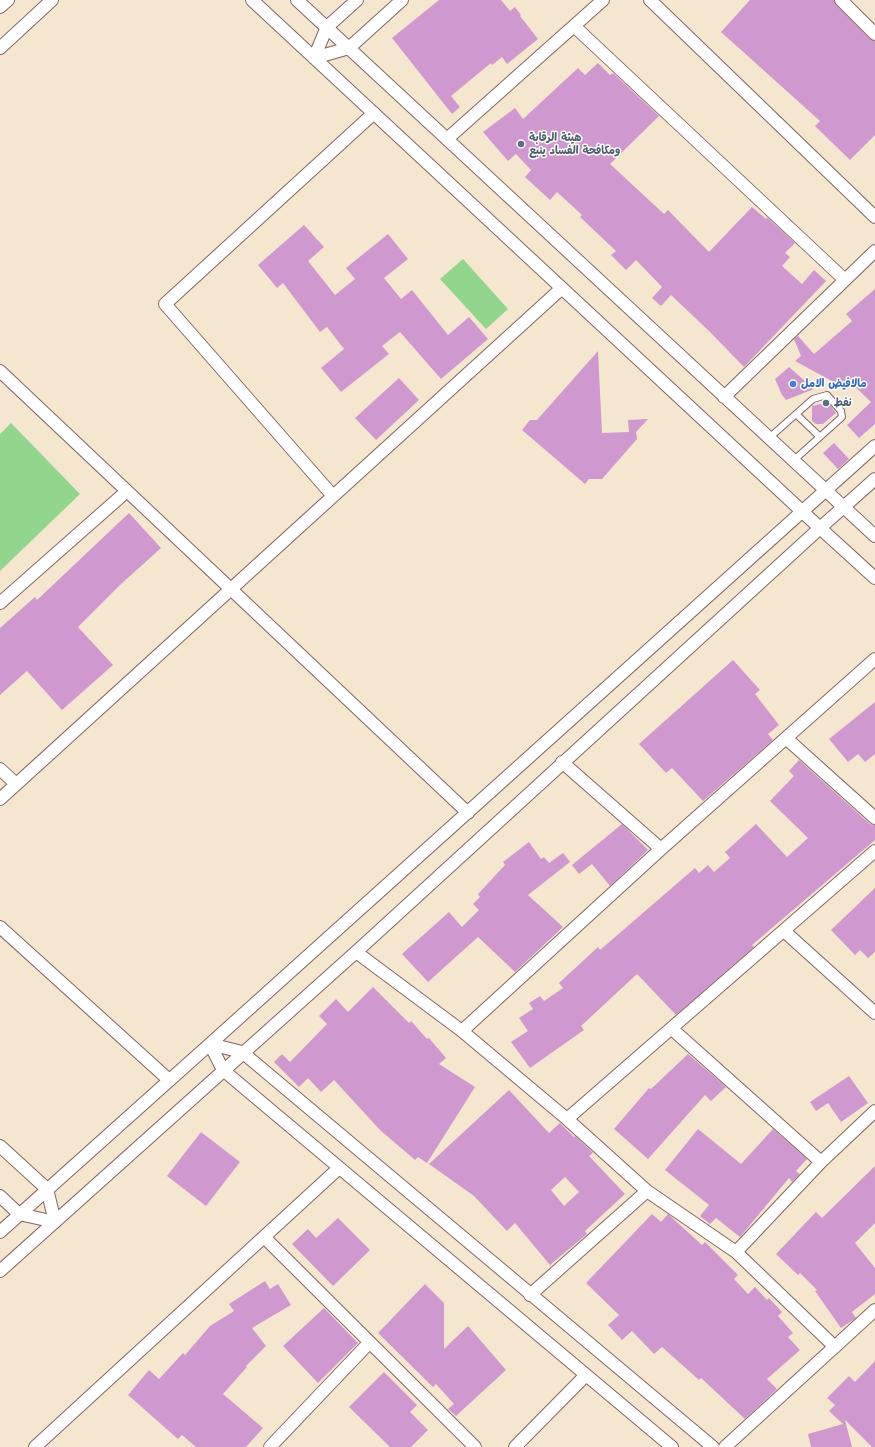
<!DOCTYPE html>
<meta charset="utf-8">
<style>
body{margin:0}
canvas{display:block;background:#f5e6cf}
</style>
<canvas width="875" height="1447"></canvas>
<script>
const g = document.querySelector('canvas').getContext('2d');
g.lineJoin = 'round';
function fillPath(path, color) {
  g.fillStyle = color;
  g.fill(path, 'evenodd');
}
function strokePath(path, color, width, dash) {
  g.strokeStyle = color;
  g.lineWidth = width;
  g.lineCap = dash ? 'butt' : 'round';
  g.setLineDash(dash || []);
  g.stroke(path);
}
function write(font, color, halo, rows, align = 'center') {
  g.font = font + ' "Comic Neue","Playpen Sans Arabic",sans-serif';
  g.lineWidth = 3;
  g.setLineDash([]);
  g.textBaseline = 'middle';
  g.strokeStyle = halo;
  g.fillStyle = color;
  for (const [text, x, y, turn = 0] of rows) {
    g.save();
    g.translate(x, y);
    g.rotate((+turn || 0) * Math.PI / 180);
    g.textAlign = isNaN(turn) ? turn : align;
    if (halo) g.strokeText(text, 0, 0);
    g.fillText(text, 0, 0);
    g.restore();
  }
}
fillPath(new Path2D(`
 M463,259l45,50 -22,20 -46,-50z
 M11,423l69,71 -80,77v-137z`), '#92d58d');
fillPath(new Path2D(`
 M439,0h62l9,11 5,-4 6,8 -1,1 18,23 -31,25 -5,-7 -10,8 -1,-2 -40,33 9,11 -8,7 -60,-76z
 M750,0h84l2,5 34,34 5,2v94l-25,25 -35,-34 5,-5 -99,-89z
 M598,63l12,12 3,-2 46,43 -49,48 54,50 4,-4 41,42 43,-45 14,12 1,-2 28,26 -10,10 5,4 -8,9 20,18 12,-14 12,11 -82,86 -34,-35 -39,-37 -10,11 -9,-8 10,-11 -26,-27 -10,10 -15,-15 5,-4 -36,-34 2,-2 -25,-23 -7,8 -25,-23 6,-7 -15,-16 -8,7 -25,-29 32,-24 8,11 55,-51 7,7z
 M304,225l20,22 -16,14 27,34 20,-16 -9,-11 42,-34 20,25 -24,19 17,21 11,-9 36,45 21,-18 19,22 -47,40 -41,-47 -18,14 7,8 -48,38 -20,-24 23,-19 -17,-22 -7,5 -37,-49 -6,5 -19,-23z
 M875,289v135l-16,14 -12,-13 24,-23 -23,-22 -7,6 -46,-25 6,-5 -7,-17 4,-3 16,18 38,-33 -6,-7z
 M598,351l4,82 27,-1 -1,-12 20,-1 -12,13 1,7 -35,40h-13l-4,5 -63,-54 8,-10h7z
 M789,367l25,22 -28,11 -4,-5 -7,-16z
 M399,378l20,22 -43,40 -21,-22z
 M828,402l8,11 -13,11h-7l-4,-3v-15z
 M834,443l15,16 -11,10 -15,-16z
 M129,513l32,35 -41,37 -42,42 35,38 -51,45 -35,-39 -27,24v-67l35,-31 2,3z
 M733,660l27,30 -5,4 24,31 -11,9 5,6 -70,61 -31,-33 -6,5 -27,-29z
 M875,702v52l-10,8 -7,-8 -10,8 -19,-23z
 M799,760l71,64 5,1v15l-123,105 2,2 -78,68 -39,-41 -56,52 3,4 -54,38 -19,-26 17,-11 -9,-13 14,-9 -4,-6 11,-7 4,5 19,-13 -4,-5 39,-36 2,3 95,-82 4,5 9,-8 6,7 16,-14 -5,-6 31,-28 31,33 21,-19 -38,-37 24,-25 -5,-5z
 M622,824l26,26 -38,36 -18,-22 -13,10 -7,-9z
 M529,842l12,17 3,-2 5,6 14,-10 7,9 -42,33 35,32 -48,45 -37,-35 -50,45 -26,-28 47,-42 13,15 17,-17 -6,-6 7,-7 -2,-3 27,-29 -2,-3z
 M875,888v64l-7,6 -8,-8 -5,5 -24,-25z
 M373,987l36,36 2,-2 16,18 2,-1 17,20 -7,6 36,23 -48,76 -9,-6 -3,3 -35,-30 -46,-50 -13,12 -13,-14 -9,9 -25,-25 8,-8 8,8 37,-38 -8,-8 17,-17 12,13z
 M688,1054l38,33 -15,14 -6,-6 -57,64 -34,-30 35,-41 2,1z
 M849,1076l19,27 -27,19 -13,-19 -12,8 -6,-9z
 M509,1090l40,43 11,-10 14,14 1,-1 13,12 5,5 -4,3 36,38 -40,37 2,3 -37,31 -35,-42 -8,8 -33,-35 -45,-32zM565,1177l14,15 -15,14 -13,-16z
 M698,1129l43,35 32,-35 34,30 -11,12 4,3 -8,8 -3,-4 -49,59 -24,-19 -6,6 -10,-8 9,-11 -44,-35z
 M201,1132l39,30 -34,44 -39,-30z
 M875,1166v57l-20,20 20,25v26l-23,18 4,6 -15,10 -26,-37 2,-1 -17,-17 -2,2 -22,-21 40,-42 6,6z
 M652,1214l9,8 7,-8 34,31 3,-3 33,33 -4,4 14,15 7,-7 12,13 2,-2 13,14 -4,4 15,17 -5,4 12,13 -33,29 10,10 -32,30 -44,-41 -2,2 -37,-33 -8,7 -22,-23 -10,9 -14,-15 11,-10 -33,-32z
 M338,1218l32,32 -37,36 -41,-42 16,-15 8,9z
 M265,1281l5,8 8,-5 13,21 -39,23 14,18 -20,20 1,1 -24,27 40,34 -17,19h-50l-14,-12 -4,4 -50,-44 21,-25 10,9 24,-26 2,2 25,-29 24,-15 -5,-7z
 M425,1284l19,19v46l24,-23 38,44 -50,46 -8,-7 6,-5 -18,-20 -3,3 -55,-54z
 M324,1308l34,35 -40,40 -35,-37z
 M875,1361v86h-3l-27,-27 7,27h-41l-3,-13 35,-10 -14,-13 6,-6 -8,-7 22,-22 6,6z
 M384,1372l33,33 -7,7 18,18 -17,17h-21l-41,-40z`), '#cf99d0');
const service = new Path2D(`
 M796,414l24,23
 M769,438l44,-39 14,-4 14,16 1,6 -49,44`);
const minor = new Path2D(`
 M252,0l568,528 55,-49
 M297,0l578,536
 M650,0l225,217
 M841,0l34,34
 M0,7l8,-7
 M574,26l271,254
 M0,48l52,-48
 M314,58l35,-10 53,-48
 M314,58l13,-31 30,-27
 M447,139l156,-139
 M0,371l468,442
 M724,397l151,-146
 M333,496l-168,-192 209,-191
 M0,603l127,-112
 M787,739l88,79
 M562,762l99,87
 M0,769l16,15
 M0,799l562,-511
 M0,927l169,153
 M784,931l91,82
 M356,952l106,79 105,88 80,72 89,61 99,95
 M672,1029l149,133
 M462,1031l199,-182 214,-190
 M567,1119l308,-268
 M0,1146l47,43 8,33 -36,-8 -19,-18
 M0,1232l210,-188 32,8 471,395
 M265,1238l210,209
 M736,1252l85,-90 54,-51
 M0,1271l356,-319 464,-424 55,50
 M530,1295l117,-104
 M35,1447l304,-279
 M270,1447l99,-104
 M515,1447l71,-72
 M672,1447l-449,-377 -13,-26 665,-598
 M725,1447l150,-137`);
strokePath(service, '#866564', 8);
strokePath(minor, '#866564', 14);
strokePath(service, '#fff', 6);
strokePath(minor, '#fff', 12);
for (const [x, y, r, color] of [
 [521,144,4,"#5c6f8a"],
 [793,384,4,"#3f7fe0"],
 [826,403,4,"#5c6f8a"]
]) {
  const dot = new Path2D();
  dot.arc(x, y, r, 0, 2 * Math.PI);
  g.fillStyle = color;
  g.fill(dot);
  strokePath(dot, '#fdfcf7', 1.5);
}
write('bold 11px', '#4e5e75', '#fdfcf7', [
 ["هيئة الرقابة",529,138],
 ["ومكافحة الفساد ينبع",529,151],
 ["نفط",834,403]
], 'left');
write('bold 11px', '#366cbe', '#fdfcf7', [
 ["مالافيض الامل",801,384]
], 'left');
</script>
